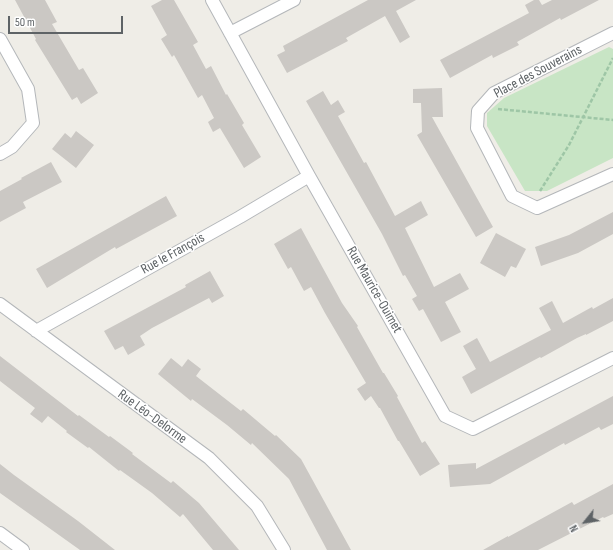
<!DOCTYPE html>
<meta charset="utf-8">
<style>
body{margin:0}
#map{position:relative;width:613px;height:550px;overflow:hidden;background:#efede7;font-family:"Sofia Sans Condensed",sans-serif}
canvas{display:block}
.north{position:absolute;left:565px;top:502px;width:40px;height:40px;-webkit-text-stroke:3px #fff;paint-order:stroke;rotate:240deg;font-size:11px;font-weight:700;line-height:16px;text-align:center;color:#5e6366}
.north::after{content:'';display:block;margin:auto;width:14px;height:18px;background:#5e6366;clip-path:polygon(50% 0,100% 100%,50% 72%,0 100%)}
.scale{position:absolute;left:8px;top:16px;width:115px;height:18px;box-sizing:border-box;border:2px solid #5e6366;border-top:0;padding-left:5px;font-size:12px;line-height:14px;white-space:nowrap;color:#5e6366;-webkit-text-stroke:3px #fff;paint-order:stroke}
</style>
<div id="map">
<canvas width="613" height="550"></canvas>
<div class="north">N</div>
<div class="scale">50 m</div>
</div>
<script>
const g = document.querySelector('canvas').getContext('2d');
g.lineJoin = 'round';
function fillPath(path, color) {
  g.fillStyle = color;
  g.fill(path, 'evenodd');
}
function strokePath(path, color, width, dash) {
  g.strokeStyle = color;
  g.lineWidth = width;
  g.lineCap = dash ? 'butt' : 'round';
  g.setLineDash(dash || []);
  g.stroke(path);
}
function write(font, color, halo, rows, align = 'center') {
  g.font = font + ' "Sofia Sans Condensed",sans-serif';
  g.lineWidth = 3;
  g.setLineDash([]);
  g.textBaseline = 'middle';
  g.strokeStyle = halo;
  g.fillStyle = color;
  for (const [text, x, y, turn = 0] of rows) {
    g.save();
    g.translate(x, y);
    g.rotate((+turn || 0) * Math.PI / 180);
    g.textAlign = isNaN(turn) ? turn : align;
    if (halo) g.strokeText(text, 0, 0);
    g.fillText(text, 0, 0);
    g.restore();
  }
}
fillPath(new Path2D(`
 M609,47l4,2v109l-66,33h-22l-38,-65v-13l17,-15z`), '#c8e5c5');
fillPath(new Path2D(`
 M15,0h30l12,22 -5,2 27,46 4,-2 15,25 -17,11 -4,-7 -5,3 -37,-60 1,-1z
 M162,0h12l24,42 -5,3 13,24 5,-3 15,29 1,-1 17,29 -2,2 19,32 -17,11 -24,-40 -7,4 -5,-10 6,-4 -12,-23 -4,3 -24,-43 -2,2 -11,-18 6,-4 -16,-29z
 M368,0h48l-20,11 14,26 -10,6 -15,-27 -39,22 2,3 -61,32 -10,-18 8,-4 -2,-5z
 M534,0h5l3,5 10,-5h47l-38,20 -1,-2 -43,24 2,3 -26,13 -1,-3 -42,23 -10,-18 89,-47 -4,-8z
 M442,88l1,29h-11l61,110 -17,10 -59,-102 5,-3 -1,-29h-8v-14z
 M323,91l8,14 7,-5 7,12 -7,4 26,47 2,-1 29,54 26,-15 7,14 -23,13 29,59 26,-14 9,16 -24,13 16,30 -20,10 -18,-33 -4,2 -7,-12 5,-3 -12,-21 -2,1 -21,-42 -76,-133z
 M76,131l18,14 -18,23 -24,-19 13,-16 6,5z
 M51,162l11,20 -39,20 3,6 -26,14v-31l22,-12 -1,-1z
 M166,196l11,20 -61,33 -1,-2 -68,41 -11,-19z
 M613,212v22l-35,19 -37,13 -6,-19 34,-12z
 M301,228l41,75 16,23 -1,1 26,46h1l14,23 -1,1 25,46 3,-2 15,23 -20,12 -21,-35h-1l-18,-33h-1l-8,-12 -6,5 -8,-12 9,-6 -41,-70 -14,-26 -7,4 -13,-24 -3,2 -14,-25z
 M496,233l30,16 -10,19 -5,-2 -6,11 -25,-14z
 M210,271l14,25 -12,7 -3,-5 -57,30 -12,8 5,9 -17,10 -5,-9 -8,4 -11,-19 82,-44 -1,-2z
 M613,298v23l-27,14v-1l-9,4 -36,20 -1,-1 -69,37 -9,-17 14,-8 -13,-23 14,-8 13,24 61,-32 -12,-22 13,-7 11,22 29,-16 1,2z
 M0,356l78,60 1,-1 30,22 1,-1 23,17 -1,1 39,29 2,-2 26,22 40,47h-26l-30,-36 -3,3 -28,-24 -32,-23 -1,1 -30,-24 -1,1 -22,-16 1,-1 -19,-15 -6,7 -12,-9 5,-6 -35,-27z
 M171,358l11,9 6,-8 13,10 -5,7 45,35 2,-2 32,27 1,-1 25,24 50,91h-24l-38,-71 -37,-36 -1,2 -24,-20 -35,-26 -1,2 -33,-27z
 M613,396v28l-12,6 -2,-3 -34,18 -1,-2 -74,41 -40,3 -2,-22 28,-2v6z
 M0,464l14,11 64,46 37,29h-35l-80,-57z
 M613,484v30l-9,4 -1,-1 -65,33h-55l25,-14v1l64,-35 2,3z`), '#cbc8c4');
const street = new Path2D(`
 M212,0l97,176 136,240 28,13 140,-71
 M230,33l64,-33
 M613,33l-119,60 -16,18 -1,17 35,68 25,12 76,-34
 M0,39l28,50 5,34 -21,24 -12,7
 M0,304l209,154 48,48 27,44
 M36,331l204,-114 69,-41
 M0,533l23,17`);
strokePath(street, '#b4b7ba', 14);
strokePath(new Path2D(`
 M498,109l115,11
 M540,191l29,-46 44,-87`), '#9ec6a6', 2.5, [4, 2]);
strokePath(street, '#fff', 12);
write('14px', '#5e6366', '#fff', [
 ["Place des Souverains",538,72,-28],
 ["Rue le François",173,254,-29],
 ["Rue Maurice-Ouimet",374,290,60],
 ["Rue Léo-Delorme",152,417,36]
]);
</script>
